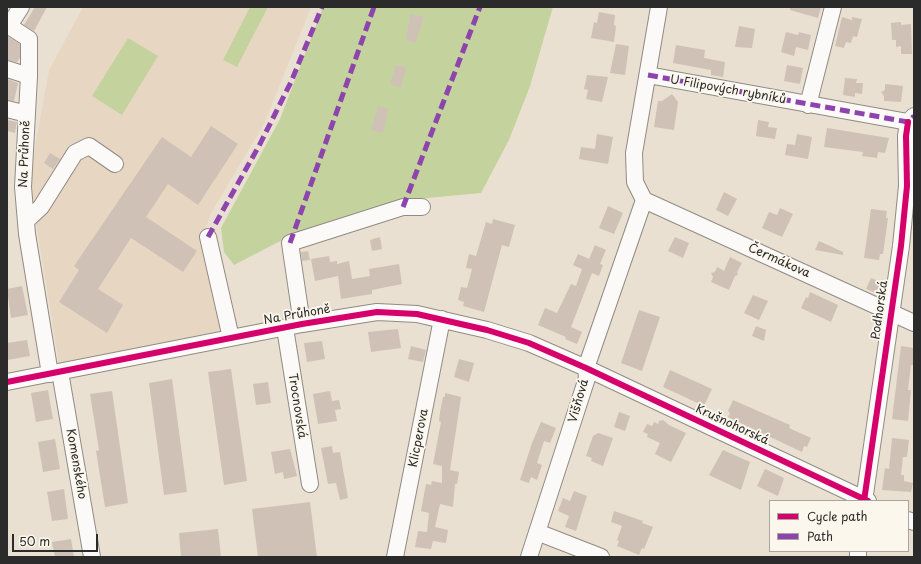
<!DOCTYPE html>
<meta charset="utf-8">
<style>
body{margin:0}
#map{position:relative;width:921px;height:564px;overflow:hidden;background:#e9e0d1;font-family:"Playpen Sans",sans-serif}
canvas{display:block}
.frame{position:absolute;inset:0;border:8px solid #2b2b2b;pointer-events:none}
.legend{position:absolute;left:769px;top:500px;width:140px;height:52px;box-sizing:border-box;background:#fbf7ec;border:1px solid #a8a59f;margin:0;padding:5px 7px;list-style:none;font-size:12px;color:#2b2b2b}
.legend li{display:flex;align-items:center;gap:8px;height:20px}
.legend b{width:20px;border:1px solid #a8a59f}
.scale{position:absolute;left:12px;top:534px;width:86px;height:18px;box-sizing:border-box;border:2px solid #2b2b2b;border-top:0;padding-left:5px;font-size:12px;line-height:14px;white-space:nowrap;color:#2b2b2b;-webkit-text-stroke:3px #fbf7ec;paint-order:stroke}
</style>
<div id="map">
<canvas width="921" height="564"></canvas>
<div class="frame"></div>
<ul class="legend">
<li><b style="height:5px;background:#d6006c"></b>Cycle path</li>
<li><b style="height:5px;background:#8e44ad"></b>Path</li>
</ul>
<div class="scale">50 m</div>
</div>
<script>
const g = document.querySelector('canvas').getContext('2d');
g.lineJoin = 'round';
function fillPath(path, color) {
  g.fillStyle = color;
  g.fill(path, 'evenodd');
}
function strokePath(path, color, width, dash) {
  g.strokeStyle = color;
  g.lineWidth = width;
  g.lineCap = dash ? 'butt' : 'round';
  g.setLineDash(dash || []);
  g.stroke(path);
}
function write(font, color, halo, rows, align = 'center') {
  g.font = font + ' "Playpen Sans",sans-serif';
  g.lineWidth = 3.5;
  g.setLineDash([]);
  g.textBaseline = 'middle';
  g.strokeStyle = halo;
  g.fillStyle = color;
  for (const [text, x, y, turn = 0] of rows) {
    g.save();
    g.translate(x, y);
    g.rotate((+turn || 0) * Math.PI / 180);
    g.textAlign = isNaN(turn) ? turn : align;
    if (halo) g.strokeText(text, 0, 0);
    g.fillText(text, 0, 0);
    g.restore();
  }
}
fillPath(new Path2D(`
 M83,7h228l-47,117 -53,89 -9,27 20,91 -163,32 -30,-183 20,-110z`), '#e7d7c2');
fillPath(new Path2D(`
 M250,7h18l-31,60 -14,-7z
 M323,7h230l-23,79 -21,54 -28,53 -75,7 -114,35 -58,30 -10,-13 -3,-24 59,-109z
 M128,38l30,18 -36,59 -30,-19z`), '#c4d39d');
fillPath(new Path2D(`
 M35,7h12l-13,24 -10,-6z
 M790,7h31l-3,11 -28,-8z
 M599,12l16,3 -1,10 2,1 -2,16 -23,-4 3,-16 3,1z
 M410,14l14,3 -9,26 -9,-3z
 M842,17l10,3v-3l10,2 -5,18 -4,-1 -2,7 -5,-1 -2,6 -9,-2z
 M901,22v3l10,-1 1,30h-11v-8l-5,1v-7h-4l-1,-17z
 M739,26l16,3 -3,19 -17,-1z
 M786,32l12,3 1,-3 12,3 -3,15 -12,-3 -2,9 -13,-4z
 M7,36l13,8v14l-3,4 -10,-2z
 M616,44l13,2 -4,29 -15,-2z
 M676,45l29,5 -1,8 21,4 -2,15 -12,-2v-5l-38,-7z
 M396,65l10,2 -5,21 -11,-4z
 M787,65l16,3 -3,16 -16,-3z
 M587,75l21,2 -6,25 -16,-3 2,-9 -4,-1z
 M845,78l12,1 -1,4h7l-1,11 -7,-1v4l-12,-2z
 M7,79l11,4 -4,18 -7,-1z
 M885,84l18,2 -2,16 -17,-1v-5l-3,-4 4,-2z
 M672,94l6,8 -4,28 -20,-3 4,-26h4z
 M378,106l10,3 -5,24 -12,-3z
 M7,120l10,2 -2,11 -8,-2z
 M758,120l11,2 -1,5 9,1 -2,11 -19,-3z
 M211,126l27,18 -40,61 -30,-21 -22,33 51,34 -14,21 -52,-34 -33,51 25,16 -16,28 -48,-31 20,-32 -5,-4 88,-129 29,20z
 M827,128l62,10 -4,15 -7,-1 -1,6 -15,-2 1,-4 -39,-5z
 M597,134l16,3 -5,27 -29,-5 2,-12 14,2z
 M797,134l15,3 -4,22 -23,-4 2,-11 8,1z
 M50,153l10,6 -7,10 -9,-6z
 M724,192l13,7 -9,17 -12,-6z
 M608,206l15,7 -9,21 -15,-6z
 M780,208l13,6 -11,23 -20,-9 7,-16 8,3z
 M871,209l16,2 -1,7h2l-5,36h-3l-1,6 -15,-2z
 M493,219l22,6 -6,22 -7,-2 -18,67 -21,-6 1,-4 -6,-2 3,-13 6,1 5,-19 -6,-1 3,-14 7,2 10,-34 6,2z
 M380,237l2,12 -10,2 -2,-11z
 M675,237l14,6 -6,15 -15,-7z
 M819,241l24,11v3l-28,-5z
 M595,245l11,5 -6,14 3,1 -4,11 -7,-3 -21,54 11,5 -5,12 -12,-5 1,-2 -28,-12 7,-17 12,5 14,-29 5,2 6,-17 -9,-4 5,-11 11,5z
 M308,251l2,9 -8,1 -1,-9z
 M329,256l1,6 7,-1v3l12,-3 3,18 18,-3 -1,-7 30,-5 3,20 -30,6v4l-31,5 -3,-23 -23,5 -4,-22z
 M730,257l12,6 -5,9 1,3 -3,1 -6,14 -18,-8 2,-5 -2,-4 4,-1 2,-5 7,4z
 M871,278l10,4 -5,11 -10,-4z
 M22,286l6,29 -17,3 -4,-29z
 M810,292l28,13 -7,17 -30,-14 5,-11 2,1z
 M753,295l15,6 -9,19 -15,-7z
 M639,310l21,7 -18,54 -21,-8z
 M756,326l10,4 -2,11 -12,-5z
 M398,329l3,19 -30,4 -3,-20z
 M27,340l3,16 -23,4v-17z
 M322,341l3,18 -18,3 -3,-19z
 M411,346l15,4 -3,12 -15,-3z
 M901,346l13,2v17h-3l-3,25h3l-3,31 -16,-2z
 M459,359l15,4 -5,19 -15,-5z
 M231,369l16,112 -23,4 -16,-113z
 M670,370l42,19 -8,17 -41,-19z
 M172,379l15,113 -23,3 -15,-112z
 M268,382l3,21 -15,2 -3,-21z
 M48,390l5,29 -17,3 -5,-29z
 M112,391l16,112 -23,4 -9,-56 3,-1 -9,-56z
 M330,391l2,10 7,-1 2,9 -6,1 2,11 -19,3 -5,-30z
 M445,393l16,4 -11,73 9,2 -2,12h-2l-2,23 -13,-3 -5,23 13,3 -2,13 -13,-2 -2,8 -16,-2 3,-16 9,1 2,-19 -8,-2 5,-27 5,1 1,-4 10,2v-17l-9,-2 8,-42 -2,-1 1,-9 3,-15h2z
 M733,400l57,25 -1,3 22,10 -4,9 -3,-1 -2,6 -74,-35 2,-4 -2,-2z
 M619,412l11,4 -5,15 -11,-4z
 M663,420l6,5 17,8 -15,29 -16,-8 5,-11 -13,-6 1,-3 -5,-2 4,-8 5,2 2,-4 4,2 1,-3z
 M541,422l15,6 -6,15 -6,-2 -7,22 5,2 -5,15 -6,-3 -2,6 -9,-3 12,-37z
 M598,433l15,5 -10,28 -12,-5 1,-3 -6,-2 7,-20z
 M892,438l17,2 -2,17h-4l-2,18h3v6l9,2 -2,9 -29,-2 3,-22 4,1z
 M55,439l5,30 -17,3 -5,-30z
 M332,446l1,7 7,-1 8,46 -8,2 -4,-17 -8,1 -7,-36z
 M290,449l7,27 -13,3 -1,-7 -8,2 -4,-22z
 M723,450l27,12 -9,28 -32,-15z
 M765,469l19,9 -6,18 -21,-10z
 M64,489l4,30 -16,2 -5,-29z
 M574,491l13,5 -11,35 -11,-4 4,-11 -11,-5 5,-13 7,3z
 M310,502l7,55h-59l-6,-48z
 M614,511l29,10 -1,2 11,4 -9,22 -2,-1 -3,7 -22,-9 2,-5 -2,-1 5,-14 -11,-4z
 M218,529l3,28h-40l-2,-24z
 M71,539l3,18h-19l-3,-15z`), '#cfc1b5');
const minor = new Path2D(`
 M7,69l22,7v-37l-20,-13 12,-19
 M648,75l260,47 6,-6
 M29,76l-6,111 4,47 23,140
 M808,105l25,-98
 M7,109l20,5
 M644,200l270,123
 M644,200l-9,-18 -1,-29 25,-146
 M26,221l15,-14 34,-54 14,-7 26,18
 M208,237l23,101
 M302,324l-12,-81 113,-36h19
 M285,328l25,156
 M60,372l32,185
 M7,382l295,-58 75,-12 40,2 70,16 42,13 57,25 282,133
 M864,501l37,-255 6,-60 -1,-50 2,-14
 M908,520l6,2
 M537,532l64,25
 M395,557l47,-238
 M529,557l58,-179 -1,-10 58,-168
 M858,557v-6`);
strokePath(minor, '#908b83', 18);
strokePath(minor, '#fcfaf8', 16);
strokePath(new Path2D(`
 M648,75l260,47 6,-6
 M403,207l77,-200
 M208,237l52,-93 31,-62 31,-75
 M290,243l84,-236`), '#8e44ad', 5, [10, 5]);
strokePath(new Path2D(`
 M7,382l295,-58 75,-12 40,2 70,16 42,13 57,25 282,133
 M864,501l37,-255 6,-60 -1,-50 2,-14`), '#d6006c', 6);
write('12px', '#2b2b2b', '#fbf7ec', [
 ["U Filipových rybníků",728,90,10],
 ["Na Průhoně",25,154,-88],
 ["Čermákova",779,261,24],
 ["Podhorská",880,310,-82],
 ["Na Průhoně",297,315,-10],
 ["Višňová",579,401,-74],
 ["Trocnovská",297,406,81],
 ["Krušnohorská",732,425,25],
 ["Klicperova",419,438,-79],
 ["Komenského",76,464,80]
]);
</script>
